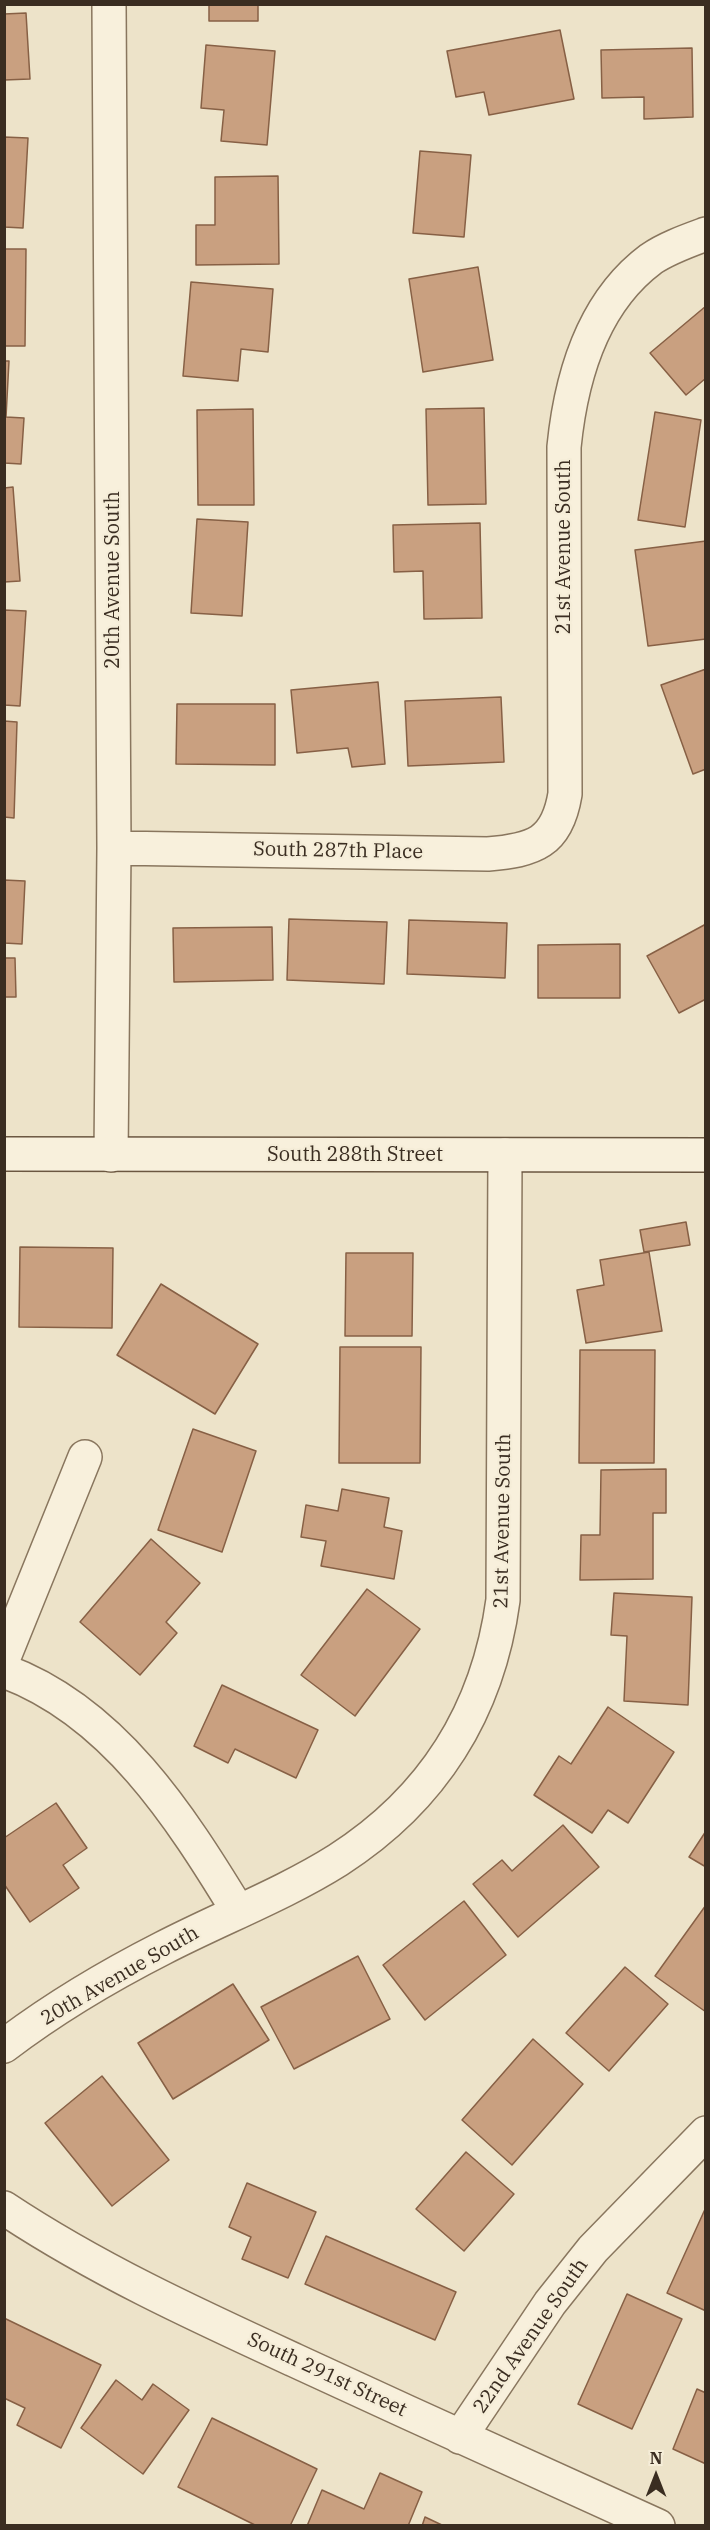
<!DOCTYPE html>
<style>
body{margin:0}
#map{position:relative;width:710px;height:2530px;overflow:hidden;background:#ede3c9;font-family:"IBM Plex Serif",serif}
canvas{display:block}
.frame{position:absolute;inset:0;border:6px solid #3a2d21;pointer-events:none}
.north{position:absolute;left:626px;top:2446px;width:60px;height:60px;-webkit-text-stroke:4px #f5edd8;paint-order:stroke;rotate:0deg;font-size:16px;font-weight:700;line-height:24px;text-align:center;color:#3a2d21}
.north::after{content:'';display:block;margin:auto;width:21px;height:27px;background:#3a2d21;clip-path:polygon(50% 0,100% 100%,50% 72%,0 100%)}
</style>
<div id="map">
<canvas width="710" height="2530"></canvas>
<div class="frame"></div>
<div class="north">N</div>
</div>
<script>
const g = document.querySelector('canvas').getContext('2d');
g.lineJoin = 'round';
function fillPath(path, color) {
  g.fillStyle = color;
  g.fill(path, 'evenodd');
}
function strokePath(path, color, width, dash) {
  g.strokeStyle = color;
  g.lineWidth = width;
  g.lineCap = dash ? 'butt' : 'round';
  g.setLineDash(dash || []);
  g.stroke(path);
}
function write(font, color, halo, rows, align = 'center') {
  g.font = font + ' "IBM Plex Serif",serif';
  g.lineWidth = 4.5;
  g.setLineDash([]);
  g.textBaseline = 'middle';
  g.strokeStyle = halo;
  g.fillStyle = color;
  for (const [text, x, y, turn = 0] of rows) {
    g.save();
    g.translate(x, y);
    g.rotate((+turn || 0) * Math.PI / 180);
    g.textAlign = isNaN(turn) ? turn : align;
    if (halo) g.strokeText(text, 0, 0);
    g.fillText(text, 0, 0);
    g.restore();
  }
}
const building = new Path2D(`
 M209,4h49v17h-49z
 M26,13l4,66 -26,1v-66z
 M560,30l14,69 -85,16 -5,-23 -28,5 -9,-46z
 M206,45l69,6 -8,94 -46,-4 3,-31 -23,-2z
 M692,48l1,69 -49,2v-22l-42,1 -1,-48z
 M4,137l24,1 -5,90 -19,-1z
 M420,151l51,4 -7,82 -51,-4z
 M278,176l1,88 -83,1v-40h19v-48z
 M4,249h22l-1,97h-21z
 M478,267l15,93 -70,12 -14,-93z
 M191,282l82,7 -5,63 -27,-3 -3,32 -55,-5z
 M706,306v72l-20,17 -36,-42z
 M4,361h5l-3,56 18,1 -3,46 -17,-1z
 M484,408l2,96 -58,1 -2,-96z
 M253,409l1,96h-56l-1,-95z
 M655,412l46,8 -16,107 -47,-7z
 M13,487l7,94 -16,1v-94z
 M197,519l51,3 -6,94 -51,-3z
 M480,523l2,95 -58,1 -1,-48 -29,1 -1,-47z
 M706,541v98l-58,7 -13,-96z
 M4,610l22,1 -6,95 -16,-1z
 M706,669v100l-13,5 -32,-89z
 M378,682l7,82 -33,3 -4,-19 -51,5 -6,-63z
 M501,697l3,65 -96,4 -3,-65z
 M177,704h98v61l-99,-1z
 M4,721l13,1 -3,96 -10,-1z
 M4,880l21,1 -3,63 -18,-1z
 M289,919l98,3 -3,62 -97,-4z
 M409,920l98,3 -2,55 -98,-4z
 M706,924v75l-27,14 -32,-57z
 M272,927l1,53 -99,2 -1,-54z
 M620,944v54h-82v-53z
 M4,958h11l1,39h-12z
 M686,1222l4,23 -46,7 -4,-22z
 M20,1247l93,1 -1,80 -93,-1z
 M649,1252l13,79 -76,12 -9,-53 27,-5 -4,-25z
 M346,1253h67l-1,83h-67z
 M161,1284l97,60 -43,70 -98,-59z
 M340,1347h81l-1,116h-81z
 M580,1350h75l-1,113h-75z
 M193,1429l63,22 -34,101 -64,-22z
 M666,1469v44h-13v66l-73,1 1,-45h19l1,-65z
 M342,1489l47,9 -5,29 18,4 -8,48 -73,-13 5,-25 -25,-4 5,-32 32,6z
 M151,1539l49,44 -34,39 11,11 -37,42 -60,-53z
 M367,1589l53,40 -65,87 -54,-41z
 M614,1593l78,4 -4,108 -64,-4 3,-65 -16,-1z
 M222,1685l96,45 -22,48 -61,-29 -7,14 -34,-17z
 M608,1707l66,45 -46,71 -20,-13 -16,23 -58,-38 25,-39 12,8z
 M56,1803l31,45 -24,17 16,23 -49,34 -26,-38v-46z
 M563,1825l36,42 -81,70 -45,-53 29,-24 10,11z
 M706,1831v36l-17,-10z
 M464,1901l42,54 -81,65 -42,-55z
 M706,1905v107l-51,-36z
 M358,1956l32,63 -96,50 -33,-62z
 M625,1967l43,37 -59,67 -43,-38z
 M233,1984l36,56 -96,59 -35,-56z
 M533,2039l50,45 -71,81 -50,-45z
 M102,2076l67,84 -57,46 -67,-83z
 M466,2152l48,42 -50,57 -48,-42z
 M247,2183l69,29 -28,66 -46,-19 9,-22 -22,-10z
 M706,2207v104l-39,-18z
 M326,2236l130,56 -21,48 -130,-56z
 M627,2294l55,25 -50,110 -54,-25z
 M4,2318l97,47 -40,83 -44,-23 8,-17 -21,-10z
 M116,2380l26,20 11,-16 36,26 -46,64 -62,-46z
 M697,2389l9,4v71l-33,-15z
 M212,2418l105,51 -27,57h-33l-79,-39z
 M380,2473l42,19 -14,34h-101l15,-36 42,19z
 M425,2517l19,9h-22z`);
fillPath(building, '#c9a080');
strokePath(building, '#876045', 1.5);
const minor = new Path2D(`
 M109,4l5,844 -3,307
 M114,848l374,6c46,-4 69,-11 77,-60l-1,-347c7,-70 28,-144 87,-188 16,-11 36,-18 55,-25
 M4,1657l81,-200
 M4,1671c109,40 176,145 234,240
 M4,2046c50,-38 104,-70 159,-98 58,-30 121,-54 175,-88 95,-61 150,-149 165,-260l2,-445
 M4,2208c92,61 190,106 290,152 121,56 242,111 364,166
 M460,2437l90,-134 43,-54 113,-116`);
const secondary = new Path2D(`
 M4,1154l702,1`);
strokePath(minor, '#89765e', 36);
strokePath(secondary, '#6b5741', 36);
strokePath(minor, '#f8f0dc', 33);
strokePath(secondary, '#f8f0dc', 33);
write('20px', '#3a2d21', '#f5edd8', [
 ["21st Avenue South",564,547,-90],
 ["20th Avenue South",113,580,-90],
 ["South 287th Place",338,851,1],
 ["South 288th Street",355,1155],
 ["21st Avenue South",503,1521,-89],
 ["20th Avenue South",120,1976,-30],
 ["22nd Avenue South",531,2336,-55],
 ["South 291st Street",327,2375,25]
]);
</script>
